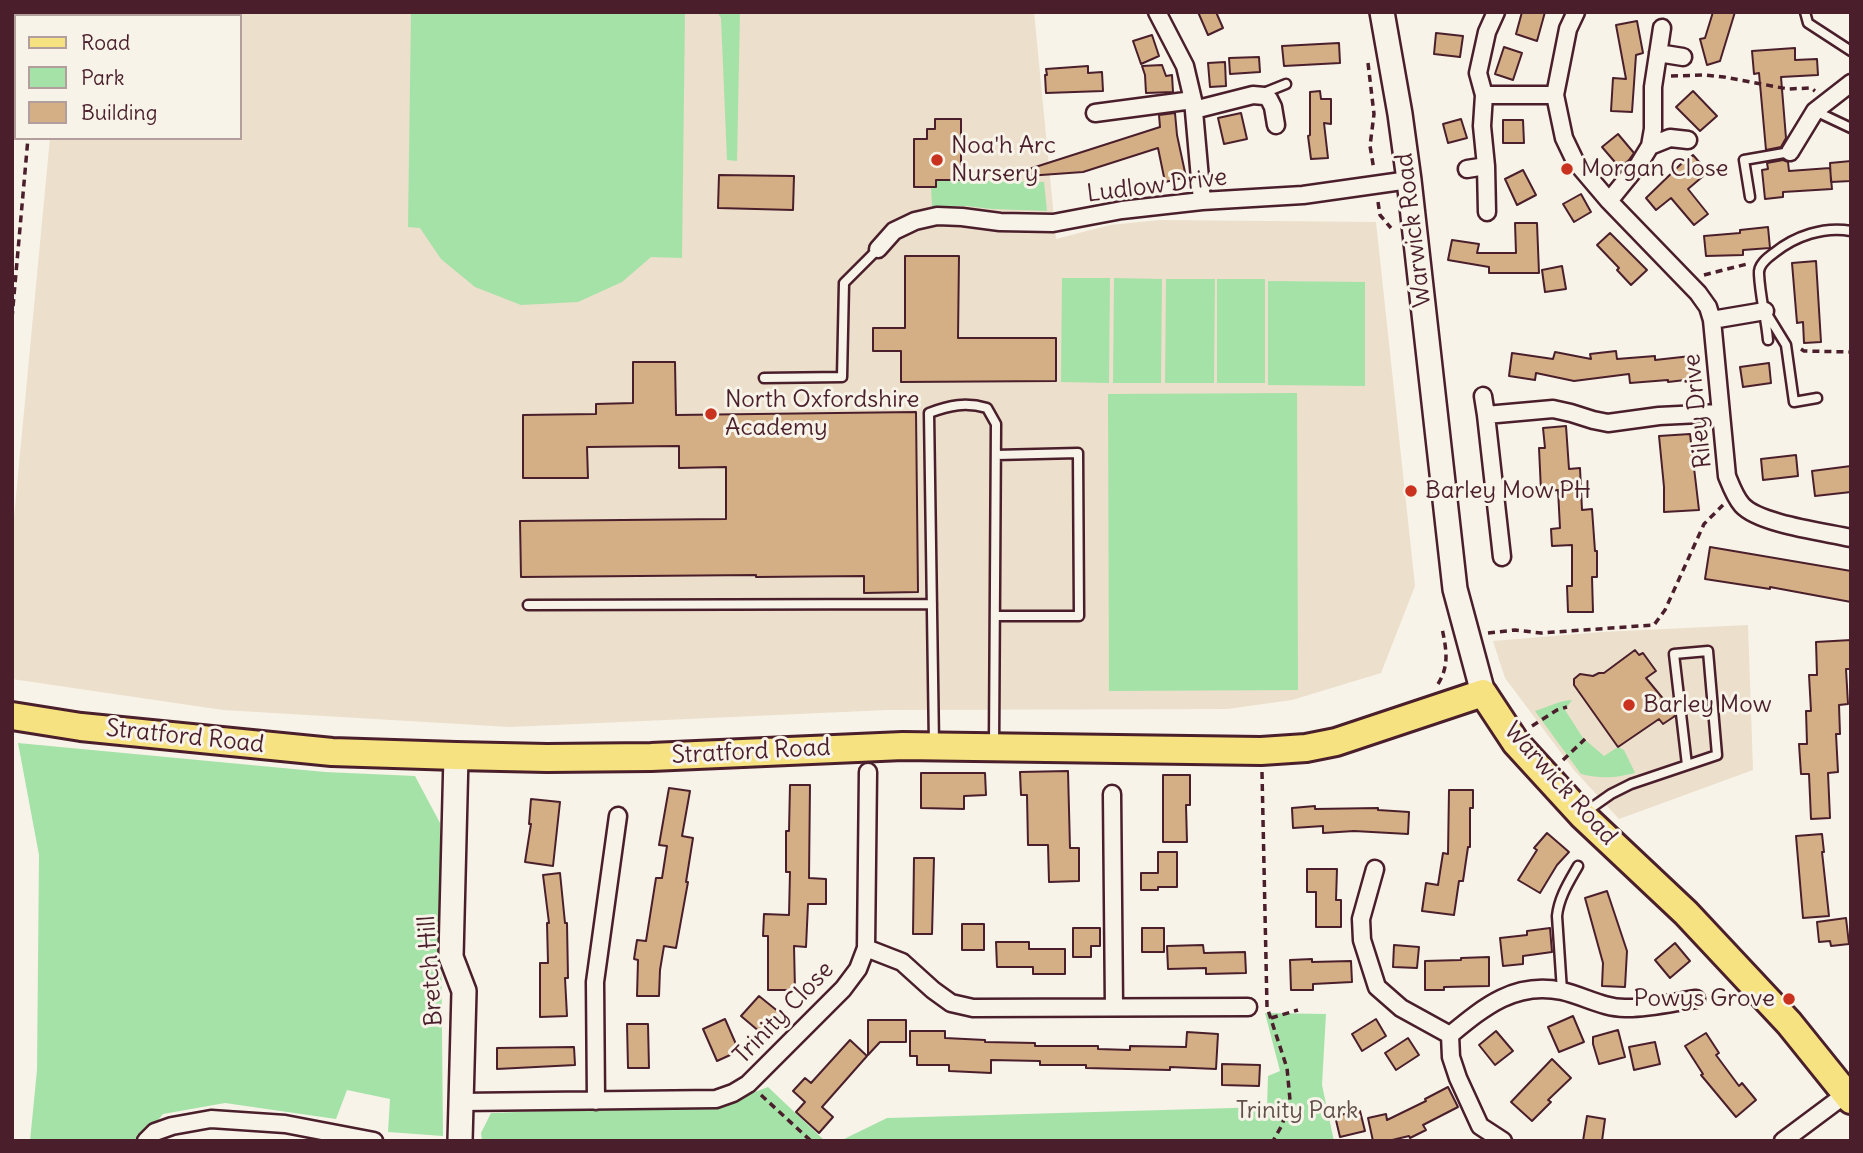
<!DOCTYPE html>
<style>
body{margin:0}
#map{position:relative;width:1863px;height:1153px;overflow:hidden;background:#f7f3e8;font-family:Delius,sans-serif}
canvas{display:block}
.frame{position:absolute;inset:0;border:14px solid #4a1f2b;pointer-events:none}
.legend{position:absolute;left:14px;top:14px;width:228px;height:126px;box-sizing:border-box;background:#f7f3e8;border:2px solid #b29e9c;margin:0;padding:9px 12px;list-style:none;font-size:21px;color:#4a1f2b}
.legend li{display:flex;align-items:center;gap:14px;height:35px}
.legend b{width:35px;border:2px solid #b29e9c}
</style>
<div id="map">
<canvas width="1863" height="1153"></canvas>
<div class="frame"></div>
<ul class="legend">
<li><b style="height:9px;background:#f6e281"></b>Road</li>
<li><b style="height:19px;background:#a5e2a8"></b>Park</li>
<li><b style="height:19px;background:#d4af86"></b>Building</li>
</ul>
</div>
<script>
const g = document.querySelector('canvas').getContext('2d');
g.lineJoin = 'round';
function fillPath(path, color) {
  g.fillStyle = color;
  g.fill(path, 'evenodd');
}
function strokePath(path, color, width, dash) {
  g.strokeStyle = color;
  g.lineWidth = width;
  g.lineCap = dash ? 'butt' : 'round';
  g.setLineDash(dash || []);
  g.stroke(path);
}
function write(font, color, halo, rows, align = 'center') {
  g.font = font + ' Delius,sans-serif';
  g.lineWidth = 6;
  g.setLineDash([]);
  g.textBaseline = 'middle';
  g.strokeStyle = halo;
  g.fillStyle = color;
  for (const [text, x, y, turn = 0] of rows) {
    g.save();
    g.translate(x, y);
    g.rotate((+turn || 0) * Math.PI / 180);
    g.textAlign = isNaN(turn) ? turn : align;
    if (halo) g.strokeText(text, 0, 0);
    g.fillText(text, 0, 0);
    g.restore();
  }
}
fillPath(new Path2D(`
 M61,12h973l22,227 54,-14 50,-5 216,2 39,364 -34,87 -89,27 -65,9 -340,1 -377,17 -287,-17 -211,-31v-141l38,-400h190v-122h-179z
 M1748,625l5,145 -134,49 -45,-49 -69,-92 -12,-37 109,-9z`), '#ecdfcb');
fillPath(new Path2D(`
 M411,12h274l-3,246 -31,-1 -29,25 -44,20 -57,3 -46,-18 -34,-28 -21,-31 -12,-1z
 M717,12h23l-3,149 -10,-1 -6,-142z
 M936,180l108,2 3,29 -55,-2 -26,-3h-34l-1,-19h5z
 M1062,278h48l-1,105 -48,-1z
 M1114,278l48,1 -1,104h-48z
 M1166,279h49l-1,104h-49z
 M1217,279h48v104h-48z
 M1268,281l97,1v104l-97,-1z
 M1297,393l1,297 -189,1 -1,-297z
 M1572,700l-7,10 18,28 21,18 14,-9 6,3 11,23c-21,5 -33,6 -54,1l-46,-63c13,-4 23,-10 37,-11z
 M18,743l307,29 90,4 25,47 3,313 -55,-4 2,-33 -43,-9 -11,29 -111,-16 -62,11 -22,27h-111l7,-71 2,-215z
 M1265,1013l61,1 -4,71 12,56h-494l47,-23 380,-11 1,-31 12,-5z
 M768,1087l57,54h-343l-1,-8 10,-20 232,-9z`), '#a5e2a8');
const building = new Path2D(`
 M1198,12h18l7,16 -15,7z
 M1522,12h23l-8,29 -21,-7z
 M1713,12h22l-15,49 -13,4 -7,-26 5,-1z
 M1637,21l6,32 -7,2 -4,57 -21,-1 2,-33 13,1 -10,-54z
 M1436,33l27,3 -3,21 -26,-3z
 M1152,35l7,21 -18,8 -8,-23z
 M1339,43l1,20 -56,3 -2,-20z
 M1504,47l18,6 -9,27 -18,-6z
 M1795,48v12l22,-1 1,16 -37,2 5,61 -5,9 -15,3 -7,-77 -5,1 -2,-23z
 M1259,57l1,15 -30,2 -1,-16z
 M1225,62l1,24 -16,1 -2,-24z
 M1162,65l4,11 6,-1 1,17 -27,1 -1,-18 -3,-9z
 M1088,66v7l14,-1 1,19 -57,2 -1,-18h2l-1,-6z
 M1320,91l1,8h10v25l-7,-1 4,35 -17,1 -3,-23 2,-1v-43z
 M1693,91l24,25 -17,15 -24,-24z
 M1175,113l2,22 9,42 -21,5 -7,-34 -75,24 -56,4 -1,-6 134,-43 -1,-12z
 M1241,113l6,26 -23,5 -6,-26z
 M935,119h26v61h-25v7h-22v-48h13v-10h8z
 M1461,119l6,19 -19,5 -5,-19z
 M1503,120h20l1,23h-21z
 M1618,134l16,19 -5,7 -9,8 -18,-21z
 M1693,155l15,17 -20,17 20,25 -14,11 -23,-27 -15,12 -10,-12 35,-34z
 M1783,160l5,2 1,9 41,-3 2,21 -49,3v5l-18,2 -3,-29 6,-1 -1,-6z
 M1851,161v20l-20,1 -1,-19z
 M1523,170l13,25 -19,10 -12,-26z
 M719,175l75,1 -1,34 -75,-2z
 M1581,194l10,18 -17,10 -11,-18z
 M1515,223h22l2,50h-50v-6l-41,-7 4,-20 27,4 -2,9h39z
 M1768,227l2,21 -27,2v5l-37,1 -2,-20 36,-3v-3z
 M1610,233l37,37 -16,15 -14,-15 2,-2 -22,-23z
 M905,256h54l-1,82h98v43l-155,1v-31h-28v-23h32z
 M1816,261l5,81 -17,1 -1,-21 -6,1 -5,-60z
 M1562,266l4,23 -21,3 -3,-22z
 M1616,351l1,8 38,-3v4l36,-4 3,23 -26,3v-2l-38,3 -1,-9 -55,7 -38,-8 -1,7 -26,-4 3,-23 41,6 2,-7 36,7 -1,-5z
 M633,362h42l1,53 240,-3 2,180 -54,1v-17l-108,1v-2l-235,2 -1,-56 206,-2v-52l-47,1v-22l-92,1 1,31h-65v-63l73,-1v-10l37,-1z
 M1769,363l2,20 -28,4 -3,-20z
 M1566,426l3,43 11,-1 2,42 10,-1 3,42h2v26h-5l1,35h-25l-1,-26h5v-41l-20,1 -1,-17 9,-1 -2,-38 -17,1 -2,-43h6l-2,-20z
 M1690,434l9,76 -35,2v-25l-5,-51z
 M1796,455l2,21 -35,4 -2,-21z
 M1851,466v26l-36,4 -3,-25z
 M1710,547l141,24v31l-81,-15v2l-65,-10z
 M1851,640v29h-5l2,35 -9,1 1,29h-4l2,38 -10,1 2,45 -19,1 -2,-45h-8l-2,-30h8l-1,-33h5l-2,-36h8l-1,-33z
 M1635,650l4,5 4,-2 13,18 -10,7 28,34 1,4 -12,8 -4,-5 -41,28 -44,-62v-6l6,-5 13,2 6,-3h5z
 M1068,771l2,77h9v33l-30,1 -1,-37h-20l-1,-50h-6l-1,-23z
 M921,773h64l1,22 -22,1v13l-43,-1z
 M1163,775h27v30h-4l1,37h-24z
 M790,785h20l-1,93 17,1v25h-18l-2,43 -12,-1 1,44h-27v-54h-5l1,-22 25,1 1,-43h-4v-41h3z
 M669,788l21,3 -8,45 11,2 -7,44h2l-12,66 -12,-2 -4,24 -1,26h-22l1,-36 -4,-1 3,-19 9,1 10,-63h6l5,-32 -8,-1z
 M1449,790h24v18h-3v39h-2l-5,34h-4l-5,34 -32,-4 4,-28 12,2 5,-32 5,1z
 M531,799l29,3 -7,64 -28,-4 6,-38h-2z
 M1315,806v3l63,-1v2l31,2 -1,22 -54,-3 -31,2v-7l-30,2 -1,-20z
 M1547,833l22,19 -12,13 -17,28 -22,-13 19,-30 -3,-2z
 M1822,834l2,18h-2l7,64 -26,2 -7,-82z
 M1158,852h19v35h-19v3h-17v-17h17z
 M914,858h20l-2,76h-19z
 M1307,869h30l-1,31h5v27h-25v-35h-9z
 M560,873l5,50h2l1,55h-3l2,38 -27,1v-54h8l-1,-40h2l-6,-48z
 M1607,891l20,60 -2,36 -23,-1 1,-23 -18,-65z
 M1846,918l3,26 -18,2 -1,-5 -11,1 -2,-20z
 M962,924h22v26h-22z
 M1073,928h27v18h-9v11h-18z
 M1142,928h22v24h-22z
 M1550,928l2,24 -29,4v8l-20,2 -3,-28 27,-3v-4z
 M996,942h33v7h36v25h-32v-7h-36z
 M1675,943l15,18 -20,17 -15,-18z
 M1203,945l1,8 41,-1 1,21 -40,1v-6l-38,1 -1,-23z
 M1394,945l25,2 -2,21 -24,-1z
 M1489,957v29l-45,1v3h-19v-29l36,-1v-2z
 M1312,959v3l39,-1 1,21 -39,2v6h-22l-1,-30z
 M759,996l26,21 -18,21 -26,-22z
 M1573,1016l11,26 -25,10 -11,-25z
 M725,1019l14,32 -22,10 -14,-32z
 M1376,1019l10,17 -24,15 -10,-17z
 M868,1020h38v22h-26l-12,13z
 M627,1024h21l1,44h-21z
 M1618,1030l7,27 -26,7 -6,-20v-7z
 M910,1031h35v7l40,2v2l50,1v3h63v3l32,1v-4l56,1 1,-15 31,2 -2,35 -46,-2v3l-84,-2v-3h-46v-4l-49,-1v13l-42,-2v-6h-32v-9h-7z
 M1496,1031l17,20 -18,14 -16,-20z
 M1706,1033l13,20 -3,2 23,31 3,-3 14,17 -20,17 -35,-42 2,-1 -18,-28z
 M1408,1038l11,17 -23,15 -11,-17z
 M850,1040l17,16 -45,51 11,10 -14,16 -23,-21 9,-10 -12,-11 12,-13 6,5z
 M1655,1042l5,22 -26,6 -5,-23z
 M574,1047l1,18 -78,4v-21z
 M1552,1059l19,19 -23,22 3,2 -19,19 -21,-19z
 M1222,1064l38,1 -1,21 -37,-1z
 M1448,1087l10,20 -35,18 3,5 -16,8 -1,-2 -21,5h-15l-5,-23 18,-4 1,6 39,-19 -1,-2z
 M1360,1111l5,20 -25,6 -5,-21z
 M1587,1116l18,3 -3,22h-19z`);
fillPath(building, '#d4af86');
strokePath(building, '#4a1f2b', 2);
const lane = new Path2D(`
 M1805,12l3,11 43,28
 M1261,94l25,-10
 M1815,111l36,17
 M1750,197l-6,-37 46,-8
 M1767,314l19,31 8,57 23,-4
 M1768,340c-2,-22 -8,-44 -9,-66 -1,-9 8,-16 15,-21 21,-17 50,-27 77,-22
 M764,378l78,-1 2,-94 34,-34
 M528,605l404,-1
 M995,616h84l-1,-163 -82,2
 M934,744l-5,-331c21,-8 37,-11 58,-5l9,16 -2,320
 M1584,813l27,-19 20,-10 86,-29 -9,-104 -34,3 13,111
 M1562,991l-5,-75c2,-19 12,-34 21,-50`);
const street = new Path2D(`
 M1157,12l28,54 8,34 9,101
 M1576,12l-8,17 -13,66 9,43 11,23 34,40 89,92 10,14 4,13 15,156c4,10 8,21 15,29 17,19 83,27 109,33
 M1658,53l25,4
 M1484,95h71
 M1194,110l59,-15 11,1 5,3 4,8 3,18
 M1095,113l98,-13
 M1650,146l20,-8 18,2
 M1790,152l25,-41 36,-28
 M1467,169l19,-3
 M1609,201l30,-37 11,-18 3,-17v-42l9,-59
 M1487,212l-1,-46 -4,-40 2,-31 -6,-22 9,-41 9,-20
 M878,249l16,-18 21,-10 22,-5 25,1 38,5 53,1 69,-13 80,-9 101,-6 106,-15
 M1712,320l53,-9
 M1483,396l3,19
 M1502,557l-16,-142 67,-6 18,4 22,7 15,3 51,-7 61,-3
 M1112,794l2,213
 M1375,869l-14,50 1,21 15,47 24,21 49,27 1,22 7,21 22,48 23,15
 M866,948l36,14 31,28 18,13 22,5 275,-1
 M1450,1035c34,-28 65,-54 112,-44 22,5 41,17 63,17 21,1 50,-6 71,-9
 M596,1101l-1,-119 23,-166
 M461,1102l255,-3 17,-6 15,-9 95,-95 15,-20 8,-21 2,-176
 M146,1141l9,-9 17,-6 39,-7 74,5 89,17
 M1783,1141l63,-47`);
const secondary = new Path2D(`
 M1382,12l18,102 9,66 46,409 28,104
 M456,756l-5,201 13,34 -4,150`);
const primary = new Path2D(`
 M12,716l69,11 251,25 124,4 91,2 104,-1 252,-11 358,5 45,-3 30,-6 147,-49 33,50 66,72 104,98 103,110 62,77`);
strokePath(lane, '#4a1f2b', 13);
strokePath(street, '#4a1f2b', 21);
strokePath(secondary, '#4a1f2b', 28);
strokePath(primary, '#4a1f2b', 32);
strokePath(new Path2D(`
 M38,16l1,-4
 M1368,63l6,51 -4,32 4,24
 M1671,76l34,-1 19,2 64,12 23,-1 4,3
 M1378,202l2,13 11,13
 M1704,275l43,-11
 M12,318l16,-180
 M1801,349l3,2 47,1
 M1488,633l27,-3 26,3 113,-8 11,-15 39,-86 19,-19
 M1438,684c12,-19 8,-36 4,-56
 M1532,726l25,-16 10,-3
 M1563,760l22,-21
 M1262,772l5,235 20,61 3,32 -8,25 -9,16
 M1271,1018l27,-8
 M761,1095l50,46`), '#4a1f2b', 3.5, [7, 5]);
strokePath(lane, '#f7f3e8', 8);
strokePath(street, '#f7f3e8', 16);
strokePath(secondary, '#f7f3e8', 23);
strokePath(primary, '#f6e281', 26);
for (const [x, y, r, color] of [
 [937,160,7,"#c8321e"],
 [1567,169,7,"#c8321e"],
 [711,414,7,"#c8321e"],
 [1411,491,7,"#c8321e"],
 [1629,705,7,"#c8321e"],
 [1789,999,7,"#c8321e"]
]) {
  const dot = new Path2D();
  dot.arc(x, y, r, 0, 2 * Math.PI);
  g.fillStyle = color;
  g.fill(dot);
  strokePath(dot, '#f7f3e8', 2.5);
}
write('24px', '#4a1f2b', '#f7f3e8', [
 ["Noa'h Arc",951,146],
 ["Nursery",951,174],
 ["Morgan Close",1581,169],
 ["North Oxfordshire",725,400],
 ["Academy",725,428],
 ["Barley Mow PH",1425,491],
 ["Barley Mow",1643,705],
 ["Powys Grove",1775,999,"right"]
], 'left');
write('24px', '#4a1f2b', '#f7f3e8', [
 ["Ludlow Drive",1157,186,-7],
 ["Warwick Road",1414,230,-97],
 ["Riley Drive",1698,411,-96],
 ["Stratford Road",185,737,6],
 ["Stratford Road",751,752,-3],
 ["Warwick Road",1560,784,48],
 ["Bretch Hill",431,971,-94],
 ["Trinity Close",784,1013,-46]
]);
write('24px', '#61504a', '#f7f3e8', [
 ["Trinity Park",1297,1111]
]);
</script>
